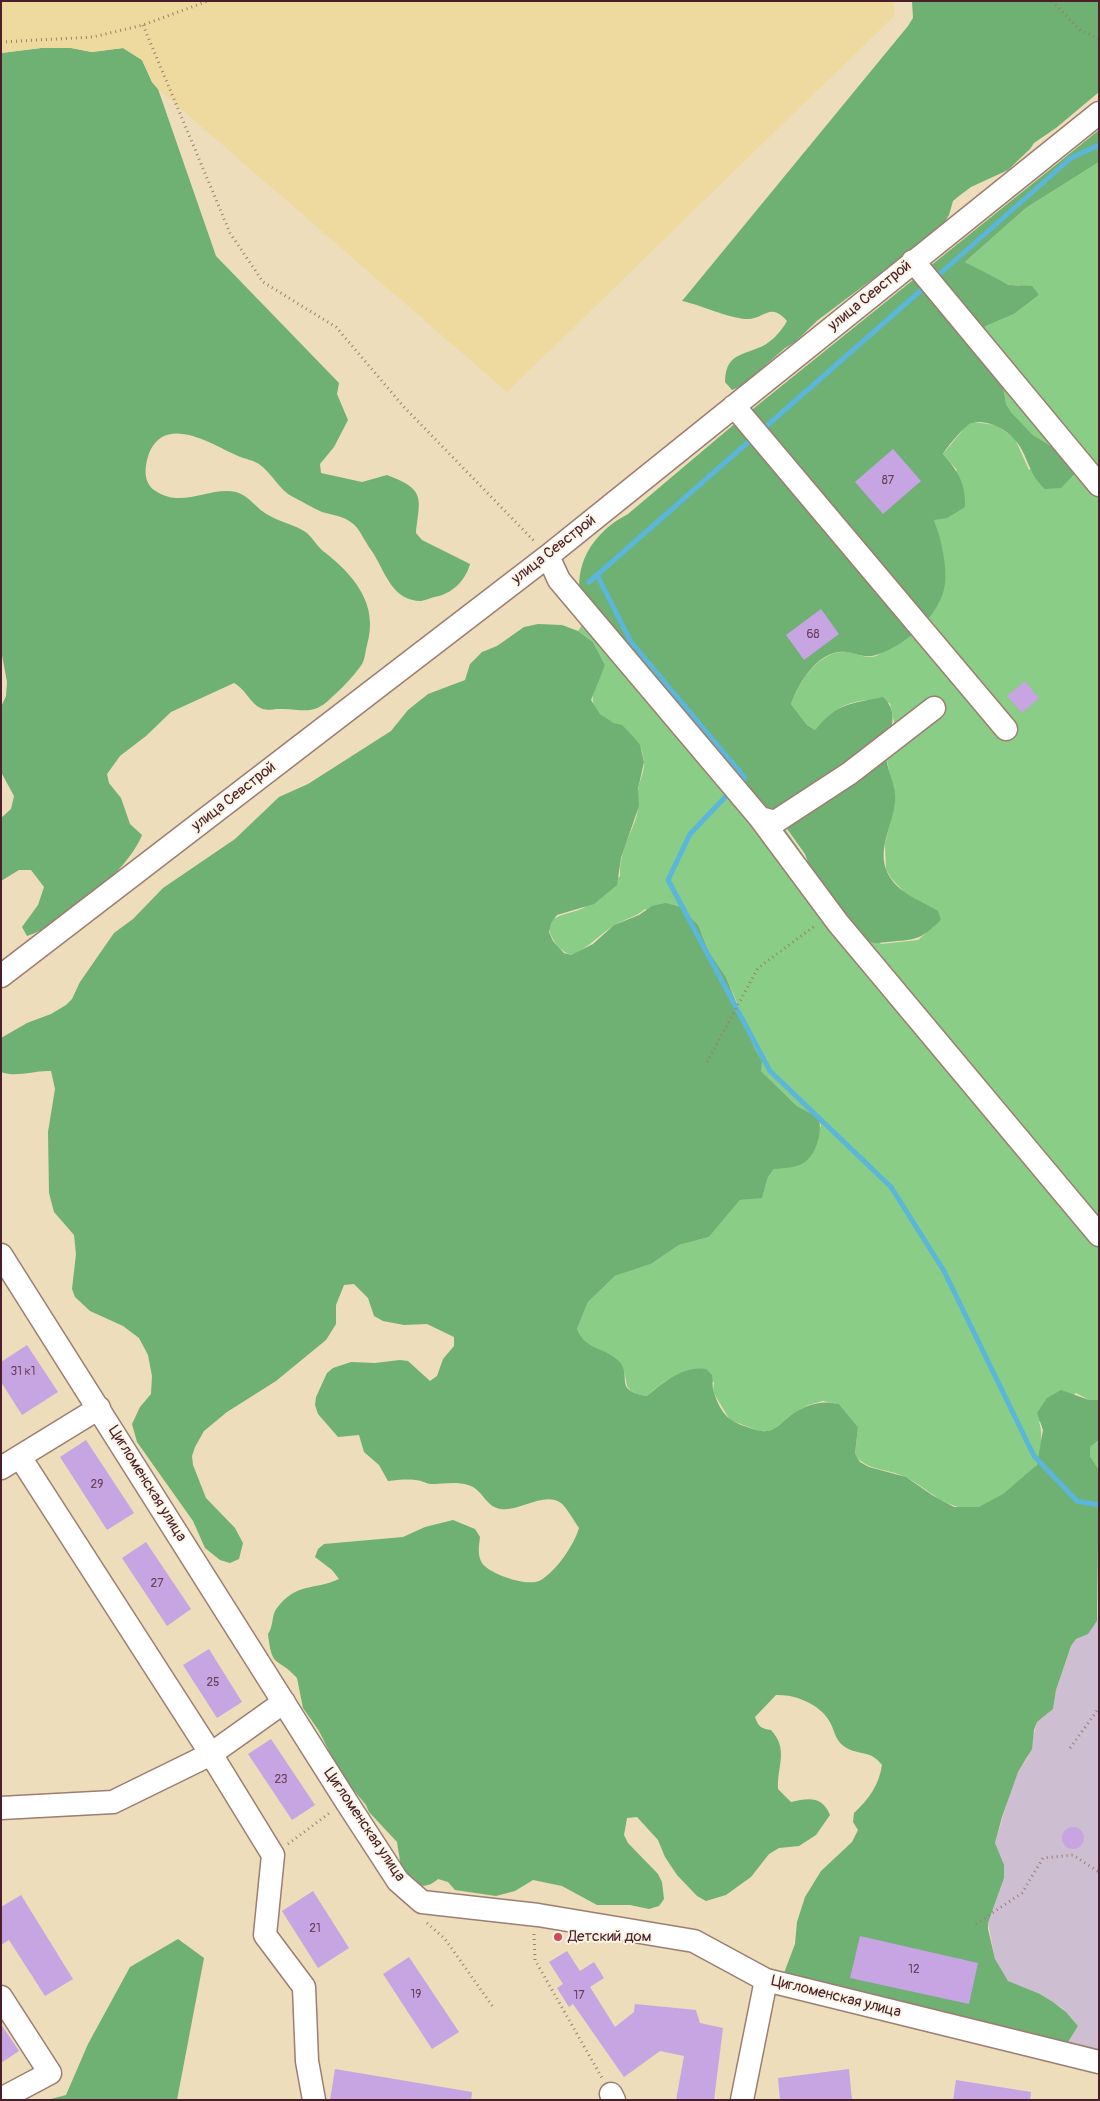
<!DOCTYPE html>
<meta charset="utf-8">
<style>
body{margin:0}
#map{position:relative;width:1100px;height:2101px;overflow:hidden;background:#edddba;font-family:Pangolin,sans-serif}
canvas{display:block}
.frame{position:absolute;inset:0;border:2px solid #4a1f2b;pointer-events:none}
</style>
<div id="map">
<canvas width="1100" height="2101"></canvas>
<div class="frame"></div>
</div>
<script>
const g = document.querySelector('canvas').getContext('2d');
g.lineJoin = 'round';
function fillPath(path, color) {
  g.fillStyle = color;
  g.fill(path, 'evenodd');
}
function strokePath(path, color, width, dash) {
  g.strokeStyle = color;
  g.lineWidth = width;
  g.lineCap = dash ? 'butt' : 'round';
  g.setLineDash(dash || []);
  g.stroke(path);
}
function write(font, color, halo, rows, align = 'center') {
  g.font = font + ' Pangolin,sans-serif';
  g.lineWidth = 4;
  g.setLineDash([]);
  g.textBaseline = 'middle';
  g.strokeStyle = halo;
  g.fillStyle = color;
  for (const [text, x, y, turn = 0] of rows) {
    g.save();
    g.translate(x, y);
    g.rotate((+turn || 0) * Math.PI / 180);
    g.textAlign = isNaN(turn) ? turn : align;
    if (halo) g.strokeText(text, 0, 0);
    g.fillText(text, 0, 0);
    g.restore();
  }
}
fillPath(new Path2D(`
 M1099,1603v452l-34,-8 13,-21 -4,-5 -12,-13 -22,-14 -27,-9 -9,-8 -9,-18 -7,-36 16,-45 -1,-13 -8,-22 16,-54 7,-17 10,-15 9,-35 16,-13 3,-19 15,-44 5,-7 12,-6 9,-12z`), '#cebed1');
fillPath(new Path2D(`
 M1099,162v1238h-10l-13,-7 -37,29c4,9 3,36 -3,44 -13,16 -41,40 -62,42 -28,3 -46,-20 -69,-31 -17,-9 -37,-5 -50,-22l3,-28 -19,-23 -16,-3 -15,4 -20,12 -13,12 -7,2h-9l-29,-11 -17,-28 1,-10c-35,-9 -39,-11 -67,14 -30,-5 -15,-15 -27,-33 -10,-16 -32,-8 -43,-34l11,-27 27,-26 36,-12 28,-19 30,-8 31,-37 22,-3 6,-20 6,-8 47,-43 -3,-8 -21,-12 -36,-35 -2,-17 -5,-7 -5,-16 -23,-54 -17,-25 -7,-18 -57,-25c-10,9 -22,10 -32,17 -15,10 -25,22 -42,29 -8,-3 -15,-9 -19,-18 -12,-24 21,-22 33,-30 13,-7 24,-21 35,-31 -1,-20 8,-37 15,-55 4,-10 3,-19 3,-30 1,-10 7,-20 6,-30 -5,-54 -80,-26 -39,-96l-12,-23 -15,-11 11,-16 167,183 18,15 34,49 73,82 37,-4 23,-20 -21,-18 -16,-10 -13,-14 -5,-9 -1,-25 10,-42 -9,-47 8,-33 -4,-19c-32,-8 -54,2 -75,27l-8,-5 -16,-21c8,-22 28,-54 55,-52 10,0 19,8 30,4 8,-4 17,-13 24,-18 14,-9 30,-18 37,-33 11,-19 5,-66 -3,-85l23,-50 -14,-16 23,-28 7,-4 23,3 19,14 14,31 30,-19 -26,-16 -21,-22 -6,-9 -4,-25 -21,-47 5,-6 28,-12 25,-19 -20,-10h-9l-19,-8 -26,-15 61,-54z
 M1099,1440v30l-9,-14v-9z`), '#8acd86');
fillPath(new Path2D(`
 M912,1h187v91l-43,36 -22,15 -4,6 -22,21 -37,17 -12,9 -6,5 -4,14 -7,12 -124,93 -23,22 -10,6 -43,38 -10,4 -7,-8c1,-26 13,-26 33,-34 12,-4 23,-16 29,-27 -18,-20 -22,-1 -41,-2 -18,-1 -45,-14 -64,-18l226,-275 5,-8z
 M41,48h30l21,4 31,-4 19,12 10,22 6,7 58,167 123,127 -2,11 11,26 -14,27 -14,17 1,9 41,9 25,-7c39,15 33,22 29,58l6,7 48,24c-4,15 -16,28 -31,32 -6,1 -13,4 -18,5 -27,0 -35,-26 -45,-43 -3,-6 -7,-10 -10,-16 -4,-6 -7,-14 -14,-19 -8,-7 -20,-8 -30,-11 -10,-4 -20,-11 -29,-15 -14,-7 -21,-24 -34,-33 -6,-4 -14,-5 -21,-8 -24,-10 -70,-42 -88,-5 -5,12 -8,30 4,39 28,20 55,-4 82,2 13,3 21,18 34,24 10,6 25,9 34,15 7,4 12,14 19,20 31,24 56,53 44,94 -2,8 -2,16 -7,22 -8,11 -19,22 -29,31 -19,19 -29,10 -52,11 -8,0 -14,3 -22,-3 -9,-7 -12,-17 -23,-23l-63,29 -25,24 -26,20 -13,18 2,9 12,15 9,26 12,11c-14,36 -79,90 -115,101l-5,-9 16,-22 6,-18 -13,-17h-12l-18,11v-63l10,-9 3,-13 -13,-24v-65l5,-11 1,-14 -6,-32v-597z
 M1099,130v32l-73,46 -61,54 44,23 23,1 7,9 -25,19 -28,12 -5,6 21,47 4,25 6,9 21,22 26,16 19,19 -17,18 -16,1c-18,-16 -17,-36 -31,-50 -9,-10 -27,-20 -42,-16 -7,2 -25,24 -29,31 15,17 23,30 22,53l-18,11 -13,2c7,18 13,44 11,64 -4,31 -40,62 -69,71 -11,4 -19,-2 -30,-3 -27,-3 -47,30 -55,52l16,21 8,5c23,-28 36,-26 68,-33 19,18 4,35 3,57 0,16 11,32 9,48 -2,22 -17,46 -9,67 8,23 34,31 52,42l3,9c-22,21 -24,19 -53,22 -9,1 -14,2 -23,-2l-54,-70 -6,-16 -20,-28 -11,-13 -18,-15 -176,-203c-5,-36 17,-65 48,-81l110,-93z
 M538,624l24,1 16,6 15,11 12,23 -14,35 9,14 14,9 8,2 12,12 6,8 4,17 -6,27 1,17 -18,52 -4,27 -23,19 -37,11 -6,8 -2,9 4,9 11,12 7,2 22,-11 21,-19 25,-10 13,-9 14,-3 14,4 18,18 11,27 17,25 28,70 8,14 -1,10 36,35 22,12c3,14 -2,35 -14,44 -8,6 -22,6 -31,7l-6,8 -6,21 -22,2 -31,37 -30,8 -28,19 -36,12 -27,26 -11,27c10,23 27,17 42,32 14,16 -7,29 28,35 15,-13 37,-31 59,-27l6,6c1,6 0,13 2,18 7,20 14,28 33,34 7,2 13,5 19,4 9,0 14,-7 20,-12 15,-13 34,-20 53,-15l19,23 -3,27 5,8 9,5 37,10 26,18 22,12h25l24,-13 34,-29 6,-35 -6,-17 10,-15 14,-8 28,10h10v40l-9,7v9l9,14 -2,151 -9,13 -12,5 -5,7 -15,44 -3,19 -16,13 -3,8 -2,19 -14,23 -16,45 -7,26 9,22v13l-16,45v6l7,30 13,22 32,13 13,8 13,10 12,14 -13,21 -281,-74 11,-29 2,-22 8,-25 16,-26 31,-29 6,-12 -5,-8 1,-9c15,-14 25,-28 28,-48 -12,-16 -23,-9 -37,-18 -9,-6 -10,-14 -14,-23 -9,-19 -35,-30 -55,-29l-21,22c3,9 6,12 16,13 18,20 6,35 7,59l13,13c18,-4 31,-6 39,13l-14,20 -17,11 -20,2 -10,6 -18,23 -25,18 -20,6 -9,-5 -20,-21 -12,-18 -7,-17 -21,-23 -10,1 -3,17 4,8 30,31 4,8 2,17 -5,7 -10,3 -19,-4h-33l-35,-19 -29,-6 -18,11 -19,5 -41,-6 -7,-8 -10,-3c-15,13 -22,5 -36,-6l-5,-31 -28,-30 -3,-7 -25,-30 -22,-44 -16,-23 -6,-30c-20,-22 -25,-8 -29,-44 6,-8 3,-19 9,-26 20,-26 35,-17 62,-29l-7,-9 -17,-13 3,-8 6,-5 79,-7 22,-10 28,-7 22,9 5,8c-1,9 -3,18 2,26 7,11 47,25 59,17 16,-10 33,-35 38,-52 -5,-7 -12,-20 -18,-25 -17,-12 -42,9 -60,6 -16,-2 -18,-20 -33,-24 -12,-4 -25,-1 -38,-1 -5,-1 -9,-4 -15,-4 -9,-1 -18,0 -27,1l-9,-16 -15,-13 -5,-17 -21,2 -20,-23 -3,-9 1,-8 11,-24 6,-5 18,-6 24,1 25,-3 8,1 22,20 7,-5 6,-17 11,-13v-9l-27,-13 -23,1 -21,-4 -9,-5 -6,-18 -14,-14 -10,1 -8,20v19l-10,16 -50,41 -49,31 -23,19 -9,16 -3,9 1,9 13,33 29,30 8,15 -4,16 -9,4 -10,-3 -15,-12 -12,-27 -56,-79 -5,-18 8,-17 11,-13 1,-18 -4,-21 -9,-17 -16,-12 -33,-15 -15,-14 -3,-8 4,-35 -2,-19 -20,-23 -5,-19 -1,-61 7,-43 -4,-18c-17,-1 -34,7 -50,1v-34l26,-15 24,-9 15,-9 6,-6 8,-17 34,-49 19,-14 30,-31 72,-49 44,-42 29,-13 83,-53 17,-21 20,-16 37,-14 5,-16 12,-12 15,-6 27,-19z
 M178,1939l26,19 -27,142h-130l19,-5 22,-51 42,-77z`), '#6fb073');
fillPath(new Path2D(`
 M1,1h892l2,14 -388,377 -349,-303 -6,-7 -10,-22 -19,-12 -31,4 -21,-4h-30l-40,5z`), '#eeda9e');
strokePath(new Path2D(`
 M935,278l136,-120 28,-13
 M762,430l165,-145
 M597,575l34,67 114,136 -6,5
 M589,582l165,-145
 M731,791l-41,43 -22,46 102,191 121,116 53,84 90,185 43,45 22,4`), '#5bb6d9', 5);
fillPath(new Path2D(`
 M893,449l28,32 -38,33 -28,-32z
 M821,609l18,25 -35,26 -18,-25z
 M1025,681l14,17 -17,15 -15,-17z
 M27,1345l31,47 -36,23 -21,-33v-20z
 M86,1440l48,73 -27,17 -47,-73z
 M146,1542l45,67 -24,17 -45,-68z
 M209,1649l33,53 -25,16 -34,-53z
 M271,1739l44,66 -23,15 -44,-66z
 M1062 1838a11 11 0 1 1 22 0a11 11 0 1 1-22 0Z
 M313,1891l36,57 -31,20 -36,-57z
 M21,1895l52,84 -28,17 -36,-56 -8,5v-38z
 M860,1936l118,27 -9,41 -119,-26z
 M567,1951l13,20 14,-9 10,16 -14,9 25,40 19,-15 1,-8 61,6 4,13 23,5 -9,72h-38l8,-44 -24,-5 -36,26 -51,-73 -4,3 -12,-19 6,-4 -14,-22z
 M409,1957l50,75 -27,17 -49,-75z
 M1,2024l18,27 -18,12z
 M335,2069l137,23 -1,8h-141z
 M849,2069l3,31h-72l-2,-22z
 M956,2080l75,12 -1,8h-77z`), '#c7a4e2');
const minor = new Path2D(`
 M913,261l186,224
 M734,406l272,323
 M548,556l11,24 201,238 78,105 261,312
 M760,818l15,4 75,-49 84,-65
 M1,976l547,-420 551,-443
 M1,1255l345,546 52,80 24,21 116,13 156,26 72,39 333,82
 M20,1457l191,297 62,101 -8,80 39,52 3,74 7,39
 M1,1468l98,-60
 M1,1808l112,-6 98,-48 73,-52
 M1,1997l49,76 -49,26
 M611,2094l3,6
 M742,2100l24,-120`);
strokePath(minor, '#9c7e72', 25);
strokePath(new Path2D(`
 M1052,1l28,29 19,9
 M143,25l87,208 33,49 73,45 68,80 132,136
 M1,42l92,-5 50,-12 65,-24
 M707,1062l51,-94 58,-43
 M1070,1748l29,-40
 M288,1844l43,-32
 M427,1923l18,16 48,68
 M976,1924l46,-31 21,-35 30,-3 26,17
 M534,1934l1,26 67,118`), '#9c7e72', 3, [1, 4]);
strokePath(minor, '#fff', 22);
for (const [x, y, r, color] of [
 [558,1937,5,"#d1495b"]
]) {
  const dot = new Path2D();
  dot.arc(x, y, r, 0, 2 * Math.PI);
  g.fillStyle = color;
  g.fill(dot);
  strokePath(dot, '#fcf5e5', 2);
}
write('12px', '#694059', null, [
 ["87",888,481],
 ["68",813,635],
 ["31 к1",23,1372],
 ["29",97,1485],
 ["27",157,1584],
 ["25",213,1683],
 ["23",281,1780],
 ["21",315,1929],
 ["12",914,1970],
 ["19",416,1995],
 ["17",579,1996]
]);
write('15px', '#4a1f2b', '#fcf5e5', [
 ["улица Севстрой",870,296,-39],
 ["улица Севстрой",554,550,-38],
 ["улица Севстрой",234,797,-38],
 ["Цигломенская улица",147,1484,58],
 ["Цигломенская улица",364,1825,56],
 ["Цигломенская улица",836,1997,14]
]);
write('15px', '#4a1f2b', '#fcf5e5', [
 ["Детский дом",568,1937]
], 'left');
</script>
